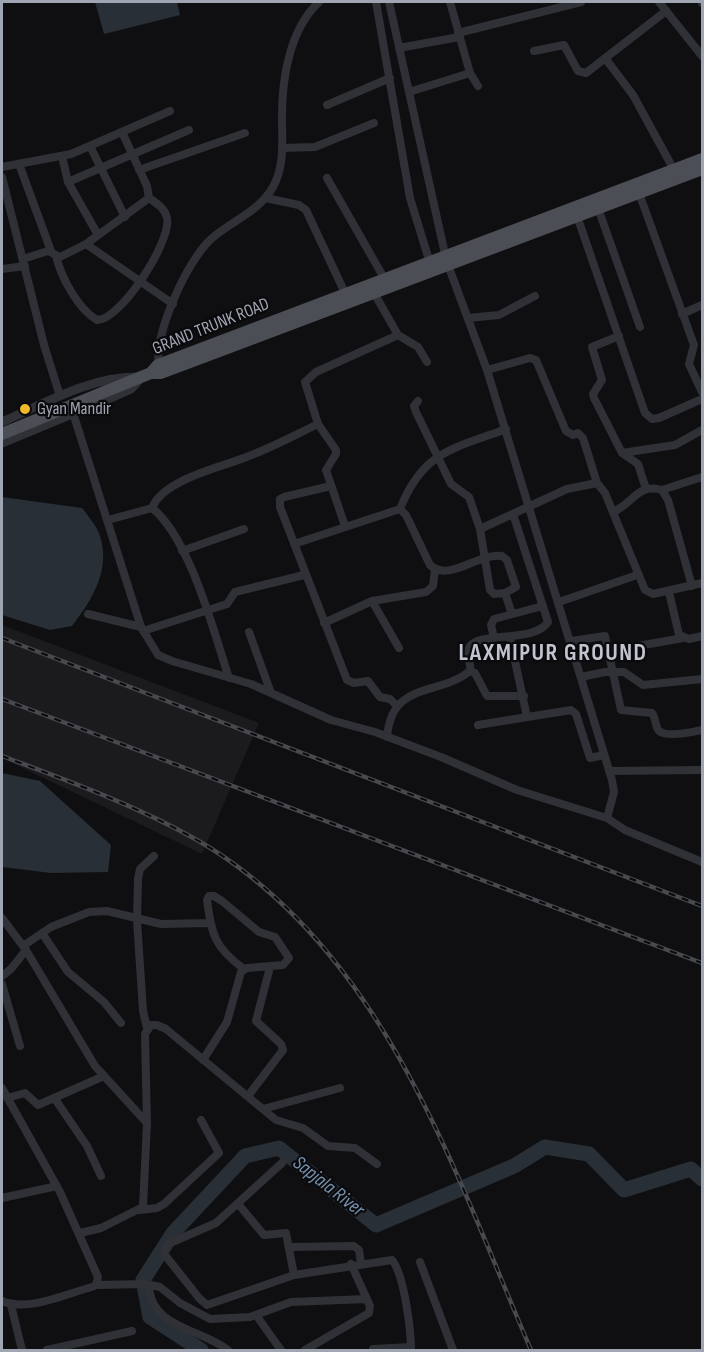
<!DOCTYPE html>
<style>
body{margin:0}
#map{position:relative;width:704px;height:1352px;overflow:hidden;background:#0f0f11;font-family:"Sofia Sans Condensed",sans-serif}
canvas{display:block}
.frame{position:absolute;inset:0;border:3px solid #a0a5b2;pointer-events:none}
</style>
<div id="map">
<canvas width="704" height="1352"></canvas>
<div class="frame"></div>
</div>
<script>
const g = document.querySelector('canvas').getContext('2d');
g.lineJoin = 'round';
function fillPath(path, color) {
  g.fillStyle = color;
  g.fill(path, 'evenodd');
}
function strokePath(path, color, width, dash) {
  g.strokeStyle = color;
  g.lineWidth = width;
  g.lineCap = dash ? 'butt' : 'round';
  g.setLineDash(dash || []);
  g.stroke(path);
}
function write(font, color, halo, rows, align = 'center') {
  g.font = font + ' "Sofia Sans Condensed",sans-serif';
  g.lineWidth = 4.5;
  g.setLineDash([]);
  g.textBaseline = 'middle';
  g.strokeStyle = halo;
  g.fillStyle = color;
  for (const [text, x, y, turn = 0] of rows) {
    g.save();
    g.translate(x, y);
    g.rotate((+turn || 0) * Math.PI / 180);
    g.textAlign = isNaN(turn) ? turn : align;
    if (halo) g.strokeText(text, 0, 0);
    g.fillText(text, 0, 0);
    g.restore();
  }
}
fillPath(new Path2D(`
 M2,625l257,98 -57,131 -200,-96z`), '#1b1b1e');
fillPath(new Path2D(`
 M95,2h82l3,13 -76,19z
 M2,497l80,11c6,8 15,18 18,28 11,34 -8,64 -28,90l-22,4 -48,-15z
 M2,773l38,8 71,64 -3,27 -57,1 -49,-6z`), '#282f36');
strokePath(new Path2D(`
 M201,1350l-51,-33 -7,-37 30,-47 72,-77 34,-8 97,77 138,-59 31,-19 44,7 35,36 67,-21 11,10`), '#282f36', 15);
strokePath(new Path2D(`
 M376,2l34,196 19,62
 M389,2l56,252
 M450,2l20,71
 M659,2l43,54
 M702,2v1
 M458,33l123,-31
 M399,48l60,-11
 M534,51l30,-6 14,26 8,2 80,-62
 M605,58l28,37 41,75
 M409,92l61,-19 8,13
 M327,105l63,-27
 M90,146l35,71
 M282,148l33,-1 59,-24
 M62,156l6,26 30,53
 M19,164l32,87
 M2,167l69,-13 99,-43
 M139,170l106,-37
 M2,177l42,168 16,51
 M327,178l57,100
 M68,182l121,-52
 M639,193l55,152 -5,19 13,28
 M266,198l33,7 7,5 39,83
 M598,208l42,119
 M577,216l68,197 7,6 7,-1 43,-19
 M86,244l87,60
 M56,256c5,21 22,53 41,64 23,1 75,-79 70,-102 -2,-10 -11,-15 -18,-20
 M23,259l25,-8 12,6 26,-13 63,-46 -2,-12 -25,-54
 M448,265l39,105 125,410 2,12 -7,26
 M2,269l23,-3
 M374,293l24,42 20,12 9,15
 M682,314l20,-9
 M468,318l31,-3 36,-19
 M619,336l-27,11 10,33 -9,14 1,4 28,55 16,11 8,25
 M159,367c-6,-32 28,-106 52,-128 20,-18 48,-27 62,-52 12,-21 9,-48 9,-71 0,-39 8,-87 37,-114
 M487,370l43,-12 6,2 30,71 7,4 5,-2 5,5 14,45
 M418,401l-4,5 2,6 35,72 18,13 11,32
 M73,413l68,214 17,28 14,6 79,23 80,36 44,12 66,25 76,33 90,28 18,12 77,32
 M622,453l53,-8 27,-15
 M331,486l-47,11 -4,2v8l67,173 7,3 14,-2 12,16 10,2 7,7
 M662,490l40,-13
 M152,508c11,-29 71,-41 97,-52 24,-9 46,-21 69,-32
 M400,509c23,-58 53,-60 106,-80
 M613,512c21,-9 24,-29 49,-22l6,10 24,86
 M108,520l44,-12c38,30 62,125 77,170
 M345,526l-19,-56 10,-16v-4l-18,-26 -13,-42 11,-10 82,-37
 M294,544l106,-35 6,6 24,50c19,18 49,-13 72,-9l5,4 9,27 -11,6
 M182,551l62,-22
 M669,592l10,43 10,4 13,-3
 M372,601l27,47
 M559,602l78,-27
 M88,614l53,13
 M512,614l-7,-21 -11,1 -4,-4 -10,-61 87,-40 30,-6 8,10 40,97 8,4 49,-11
 M324,623l48,-22 54,-9 7,-6 2,-16
 M143,631l84,-27 8,-12 69,-17
 M249,632l22,61
 M494,638l-3,-13 3,-6 49,-13
 M510,638l17,79
 M571,641l34,-5 16,74 31,3c4,5 3,14 7,18 8,7 34,1 43,-1
 M610,651l73,-13
 M470,671l5,2 12,23h37
 M581,677l24,-5h19l19,13 59,-6
 M478,725l93,-15 5,4 14,44 14,-3
 M387,737c5,-57 51,-40 83,-66 2,-8 -5,-16 -1,-23 8,-18 65,-4 79,-26l-35,-108
 M609,771l93,-1
 M2,918l24,32 69,116 52,57
 M42,933l26,39 36,30 17,21
 M23,946l28,-19 38,-15 18,-1 54,13 49,-1
 M2,976l9,-7 15,-19
 M2,984l18,62
 M147,1028l-4,-17 -6,-91 1,-41 2,-10 14,-13
 M203,1060l24,-38 14,-50 6,-4 36,-3 6,-7 -14,-21 -16,-5 -37,-31 -8,-5h-5l-2,4c5,35 7,47 37,69
 M2,1088l58,104 38,85 -2,8 -4,2c-27,7 -63,25 -90,14
 M248,1096l35,-46 -2,-6 -25,-23 14,-54
 M7,1098l18,-5 13,12 66,-29
 M55,1099l32,47 14,30
 M263,1109l77,-21
 M282,1163l-66,60 -48,21 -4,7 1,4 34,43 8,7 87,-30 98,-15c12,14 19,70 19,90
 M2,1198l55,-12
 M239,1205l25,30 22,-2 8,42
 M140,1210l17,-2 7,-4 55,-51 -18,-33
 M80,1233l21,-5 42,-21 4,-84 -2,-89 6,-9h6l9,4 110,91 27,8 25,18 27,2 22,16
 M290,1247l64,-1 5,4 2,13
 M420,1262l33,88
 M96,1285l50,-1 14,3 20,16 30,16 40,-2 41,-15 76,-3
 M149,1285c1,43 53,44 79,65
 M11,1305l11,45
 M256,1315l25,35
 M373,1349l38,-2
 M47,1350l85,-19
 M305,1350l64,-37 1,-7 -19,-42`), '#303136', 8);
strokePath(new Path2D(`
 M2,422c42,-18 89,-46 136,-45
 M2,443l113,-47 16,-7 9,-10`), '#303136', 9);
strokePath(new Path2D(`
 M151,373h10l64,-24 477,-180
 M2,434l139,-57 10,-4 7,-8 544,-206`), '#4c4e55', 12);
const rail = new Path2D(`
 M2,638l700,268
 M2,699l700,264
 M2,756c66,25 133,49 195,84 185,107 255,326 334,510`);
strokePath(rail, '#47494f', 4.5);
strokePath(rail, '#0a0a0c', 2, [7]);
for (const [x, y, r, color] of [
 [25,409,6,"#f1b827"]
]) {
  const dot = new Path2D();
  dot.arc(x, y, r, 0, 2 * Math.PI);
  g.fillStyle = color;
  g.fill(dot);
  strokePath(dot, '#0a0a0c', 2);
}
write('18px', '#a0a5b2', '#0a0a0c', [
 ["GRAND TRUNK ROAD",211,327,-22]
]);
write('18px', '#a0a5b2', '#0a0a0c', [
 ["Gyan Mandir",37,409]
], 'left');
write('italic 20px', '#7691ae', '#0a0a0c', [
 ["Sapjala River",328,1187,38]
]);
g.letterSpacing = '1.5px';
write('bold 24px', '#c1c4ce', '#0a0a0c', [
 ["LAXMIPUR GROUND",553,654]
]);
g.letterSpacing = '0px';
</script>
